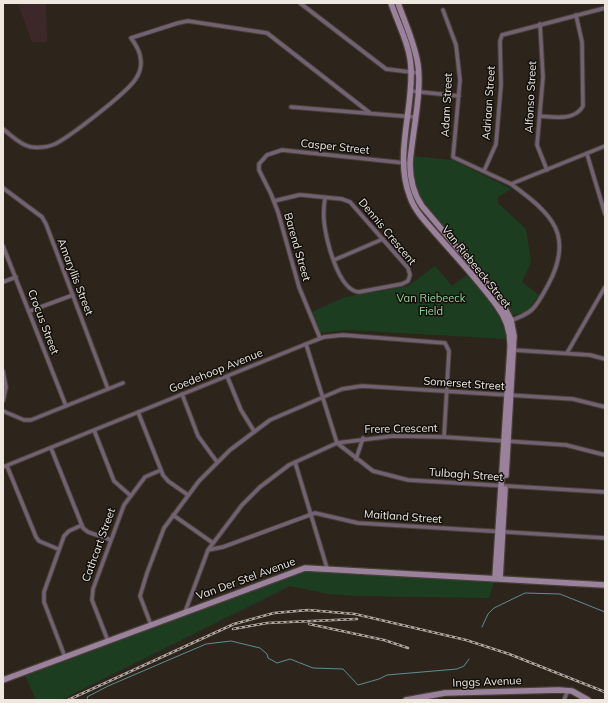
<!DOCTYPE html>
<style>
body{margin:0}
#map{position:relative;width:608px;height:703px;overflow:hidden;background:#2d251b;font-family:Mulish,sans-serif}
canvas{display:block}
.frame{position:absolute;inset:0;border:4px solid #eee8e1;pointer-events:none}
</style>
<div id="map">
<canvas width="608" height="703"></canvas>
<div class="frame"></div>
</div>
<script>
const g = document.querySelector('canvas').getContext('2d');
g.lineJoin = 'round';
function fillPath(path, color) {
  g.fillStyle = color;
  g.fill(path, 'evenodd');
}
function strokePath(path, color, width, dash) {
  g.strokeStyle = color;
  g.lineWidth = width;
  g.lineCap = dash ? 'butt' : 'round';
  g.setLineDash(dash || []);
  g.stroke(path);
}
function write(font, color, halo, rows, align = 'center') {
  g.font = font + ' Mulish,sans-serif';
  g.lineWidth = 3;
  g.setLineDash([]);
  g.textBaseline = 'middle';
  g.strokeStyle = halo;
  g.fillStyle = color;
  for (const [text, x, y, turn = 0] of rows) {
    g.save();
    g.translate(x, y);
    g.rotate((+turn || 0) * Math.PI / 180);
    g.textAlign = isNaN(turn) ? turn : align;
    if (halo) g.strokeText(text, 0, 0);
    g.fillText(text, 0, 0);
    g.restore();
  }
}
fillPath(new Path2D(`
 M18,3h28l1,39h-15z`), '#3c2828');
fillPath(new Path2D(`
 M412,156l40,4 60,29 -14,8v6l28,26 5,33 -9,20 17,13 -12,17 -14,3 -8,-14 -84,-99 -7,-21z
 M435,266l17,20 16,-12c19,23 33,35 38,65l-159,-9 -27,3 -8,-21 33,-15 63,-11z
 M305,571l190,8 -6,19 -133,-2 -28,-2 -38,-8 -229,114h-25l-11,-24z`), '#1c3d20');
strokePath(new Path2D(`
 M482,627l6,-13 6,-6 31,-15 35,1 45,18
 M88,700l-1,-3 21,-11 98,-42 25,-3 29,7 7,6 1,4 9,5 13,-4 23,9 30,1 15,16 21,-6 8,-4 70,-6 7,-3 5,-7`), '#5d8e93', 1);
const street = new Path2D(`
 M300,3l86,66 32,4
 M443,10l13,35 4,35 -7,77 58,27c41,30 64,51 37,101 -12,22 -14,28 -39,36
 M540,24l3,53 -6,68 10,25
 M411,91l48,5
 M291,107l123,10
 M540,116c14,1 35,5 43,-10l-1,-64 -6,-27
 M3,129c8,6 17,16 28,18 8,1 17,0 24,-3 16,-8 70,-50 80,-64 10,-14 6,-29 -4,-42l47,-15 10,-2 79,12 103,80
 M587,154l18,60
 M484,171l12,-27 5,-59 -1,-44 2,-6 103,-27
 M511,184l94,-38
 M3,188l39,29 4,7 62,165
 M274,201l25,-6h3l40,4 8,3 58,66 2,7 -2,6 -6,3 -43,8c-21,-1 -34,-55 -35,-72 -1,-8 0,-15 1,-22
 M3,246l63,160
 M334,260l49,-21
 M3,282l13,-5
 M30,311l43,-16
 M320,338l-21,-51 -21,-75 -7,-18 -12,-24v-6l8,-9 15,-5 123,13
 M306,344l31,99 36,28 35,9 197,12
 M513,350l77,5 15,4
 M567,353l38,-66
 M3,371l3,16 -3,14
 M227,376l14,34 13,21
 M182,394l16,42 19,26
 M3,411l21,9h7l92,-37
 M138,412l25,63 5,6 20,14
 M94,430l20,51 17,15
 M51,448l32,80 5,4 23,8
 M356,459l7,-21
 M295,462l32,106
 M7,466l29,71 3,4 19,8
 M3,467l303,-123 18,-7 19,-2 102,8 4,8 -5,86
 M173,515l40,28
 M208,550l15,-3 92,-34 43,10 247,15
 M185,612l23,-62 34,-45 18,-18 29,-22 48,-22 56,-7 51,1 122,8 39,10
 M151,625l-11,-29 7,-23 17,-45 35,-47 31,-31 40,-30 72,-31 20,-3 211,13 32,8
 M108,641l-16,-41 1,-11 31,-84 21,-28 16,-7
 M65,657l-21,-55v-10l20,-56 5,-5 13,-6
 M564,700l4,-10`);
const secondary = new Path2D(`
 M391,3c7,21 20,44 20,67 2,41 -17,86 -1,127 5,15 18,27 28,39 20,23 41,45 59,70 10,13 14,28 13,44l-15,228
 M398,3c7,20 17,41 20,62 4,27 -6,70 -8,98 0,15 3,30 12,43l77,91 12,23 3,16 -8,139
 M500,579l5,-90
 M3,680l302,-112 300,17
 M406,700l39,-7 114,-3 13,1 16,9`);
strokePath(street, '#484037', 5.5);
strokePath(secondary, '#484037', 8);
strokePath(street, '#716171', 3.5);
strokePath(secondary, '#9b829c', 5.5);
const rail = new Path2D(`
 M309,624l75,16 24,8
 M233,629l34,-6 90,-4
 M68,700l166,-76 40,-11 34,-3 47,4 111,26 43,14 96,38`);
strokePath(rail, '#afa8a0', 2.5);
strokePath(rail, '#130f0b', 1, [3]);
write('11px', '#eee8e1', '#130f0b', [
 ["Alfonso Street",531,97,-87],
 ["Adriaan Street",489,103,-86],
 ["Adam Street",447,105,-87],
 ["Casper Street",335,147,6],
 ["Dennis Crescent",387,232,50],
 ["Barend Street",297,247,74],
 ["Van Riebeeck Street",476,267,51],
 ["Amaryllis Street",75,277,69],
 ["Crocus Street",43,322,69],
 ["Goedehoop Avenue",216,371,-22],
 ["Somerset Street",464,384,4],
 ["Frere Crescent",401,429,-1],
 ["Tulbagh Street",466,475,4],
 ["Maitland Street",403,517,4],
 ["Cathcart Street",99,545,-70],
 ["Van Der Stel Avenue",246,579,-20],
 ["Inggs Avenue",487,682,-2]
]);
write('11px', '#97d49c', '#130f0b', [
 ["Van Riebeeck",431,299],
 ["Field",431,312]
]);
</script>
